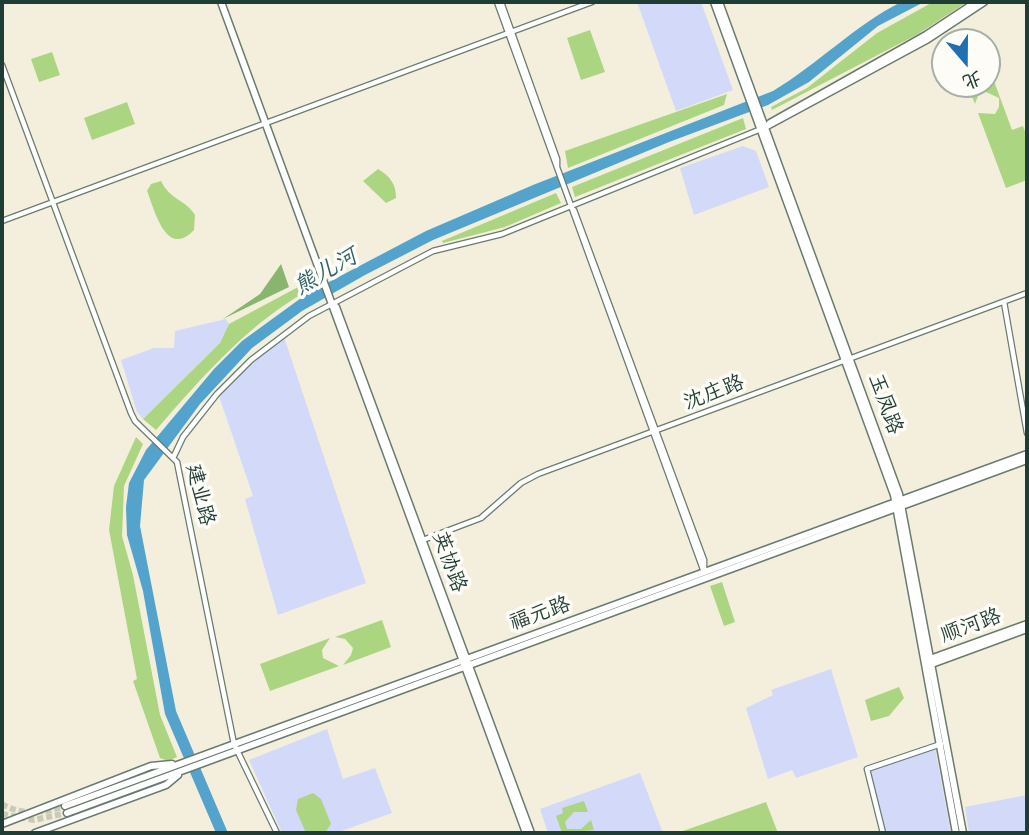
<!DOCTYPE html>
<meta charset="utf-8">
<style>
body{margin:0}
#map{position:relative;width:1029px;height:835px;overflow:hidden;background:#f3efdc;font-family:"Patrick Hand","LXGW WenKai TC",sans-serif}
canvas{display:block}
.frame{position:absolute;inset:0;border:4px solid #1f3d34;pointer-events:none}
.north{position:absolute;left:931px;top:28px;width:70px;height:70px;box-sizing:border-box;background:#fdfcf7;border:2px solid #a4b0a9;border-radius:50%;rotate:160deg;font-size:19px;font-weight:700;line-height:28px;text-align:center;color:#1f3d34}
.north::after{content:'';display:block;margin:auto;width:24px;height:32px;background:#1f6fb2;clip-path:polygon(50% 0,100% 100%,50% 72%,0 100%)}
</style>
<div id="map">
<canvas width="1029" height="835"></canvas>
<div class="frame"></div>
<div class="north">北</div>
</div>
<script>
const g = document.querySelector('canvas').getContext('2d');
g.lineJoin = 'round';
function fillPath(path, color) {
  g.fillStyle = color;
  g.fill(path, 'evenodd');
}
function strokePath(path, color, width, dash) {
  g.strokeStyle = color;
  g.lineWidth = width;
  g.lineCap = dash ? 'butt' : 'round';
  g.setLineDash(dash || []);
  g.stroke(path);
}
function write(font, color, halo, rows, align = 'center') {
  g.font = font + ' "Patrick Hand","LXGW WenKai TC",sans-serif';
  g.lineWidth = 7;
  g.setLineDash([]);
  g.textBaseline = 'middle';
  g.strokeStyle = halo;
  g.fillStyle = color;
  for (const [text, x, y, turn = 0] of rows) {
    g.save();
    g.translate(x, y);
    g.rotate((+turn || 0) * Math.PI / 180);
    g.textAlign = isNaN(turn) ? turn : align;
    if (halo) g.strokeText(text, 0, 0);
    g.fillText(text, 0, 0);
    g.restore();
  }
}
fillPath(new Path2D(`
 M637,2h64l32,88 -57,21z
 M743,146l13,5 13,36 -75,28 -14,-47z
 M226,319l3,5 -9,19 -77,76 -6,-7 -16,-52 33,-12h20l1,-17z
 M284,337l82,246 -88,32 -33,-116 8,-3 -34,-100 23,-24z
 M831,669l27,88 -62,21 -4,-8 -24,9 -22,-71 27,-13 -2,-5z
 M327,729l16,50 32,-11 17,45 -56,20h-54l-33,-73z
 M935,748l16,85h-66l-16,-58 1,-7z
 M640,773l23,60h-115l-8,-24z
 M1027,795v38h-58l-4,-26z`), '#d3d9f9');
fillPath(new Path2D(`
 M933,2h34l-49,32 -146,76 -1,-3 36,-19 70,-55z
 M590,30l15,42 -24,8 -14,-42z
 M52,52l8,23 -21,7 -8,-23z
 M987,62l25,68 11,-4 4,11v43l-21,8 -28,-75 17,1 4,-7v-9l-13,-6 -8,4 -3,8 -8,-20h20z
 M727,94l-3,11 -156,63 -3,-17z
 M127,102l8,22 -43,16 -8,-22z
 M743,118l3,11 -171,68 -3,-10z
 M378,169c12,7 18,15 18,29l-10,5 -23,-22z
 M161,181c9,19 24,18 34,34l-1,15c-28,29 -39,-19 -47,-39l4,-7z
 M556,193l5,10 -56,24 -62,16 -1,-2z
 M315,278l3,7c-66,34 -114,90 -162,145l-13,-11 77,-76 9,-19z
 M136,437l7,7 -19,42 -2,50 11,39 27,140 17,42 -9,4 -8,-3 -27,-77 4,-2 -28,-149 5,-44z
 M722,582l13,40 -11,4 -14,-40z
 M382,620l9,27 -48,18 8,-10 2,-7 -8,-9 -10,-2z
 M330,638l-8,12 1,8 16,8 -69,25 -10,-27z
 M899,687l5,11 -15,18 -18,5 -6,-21z
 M313,793l8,6 10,25 -6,9h-19l-10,-23 2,-11z
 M584,801l4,11h-14l-9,10 2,7h14l10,-9 3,10 -32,3 -6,-17 7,-3 -1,-5z
 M766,802l12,31h-101z`), '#acd581');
fillPath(new Path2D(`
 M281,264l8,23 -66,32 37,-25z`), '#89b66f');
fillPath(new Path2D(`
 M901,2h23l-46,24 -69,56 -41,23 -99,37 -236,98 -68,35 -63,36 -50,37 -52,56 -56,76 -4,46 36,185 52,122h-12l-51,-119 -22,-123 -16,-56 -1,-28 3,-24 17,-33 68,-81 28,-28 66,-48 118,-62 107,-46 240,-94c45,-27 81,-65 128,-89z`), '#53a3cd');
strokePath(new Path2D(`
 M2,804c20,12 41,9 63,2
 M2,814l32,6 33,-7`), '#c9cbba', 6, [6, 3]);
const street = new Path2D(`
 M497,2l207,570
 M501,2l56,157v8
 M2,65l129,348 4,8 42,41 57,282 43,89
 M574,210l130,350v10
 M2,221l590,-219
 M1004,302l23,131
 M174,456l9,-19 34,-43 34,-34 58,-44 124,-65 69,-17 259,-105
 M423,540l58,-22 40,-35 17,-9 489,-181
 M883,833l-16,-64 74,-25`);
const secondary = new Path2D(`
 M221,2l305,831
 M714,2l180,493 62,338
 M719,2l180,492 64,339
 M770,123l156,-88 50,-33
 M765,127l163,-88 56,-37
 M336,307l195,526
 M930,659l97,-35
 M929,665l98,-36
 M65,806l962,-352
 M67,813l960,-353
 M2,824l149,-58 21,-2
 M35,833l131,-48 12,-10`);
strokePath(street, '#697b6f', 7);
strokePath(secondary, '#697b6f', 9);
strokePath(street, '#fff', 4.5);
strokePath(secondary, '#fff', 6);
write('21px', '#1f3d34', '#fdfcf7', [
 ["沈庄路",714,393,-21],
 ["玉凤路",885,404,70],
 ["建业路",200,495,76],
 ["英协路",449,562,70],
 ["福元路",540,614,-19],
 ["顺河路",971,626,-20]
]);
write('italic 23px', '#31616a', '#fdfcf7', [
 ["熊儿河",326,272,-30]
]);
</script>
